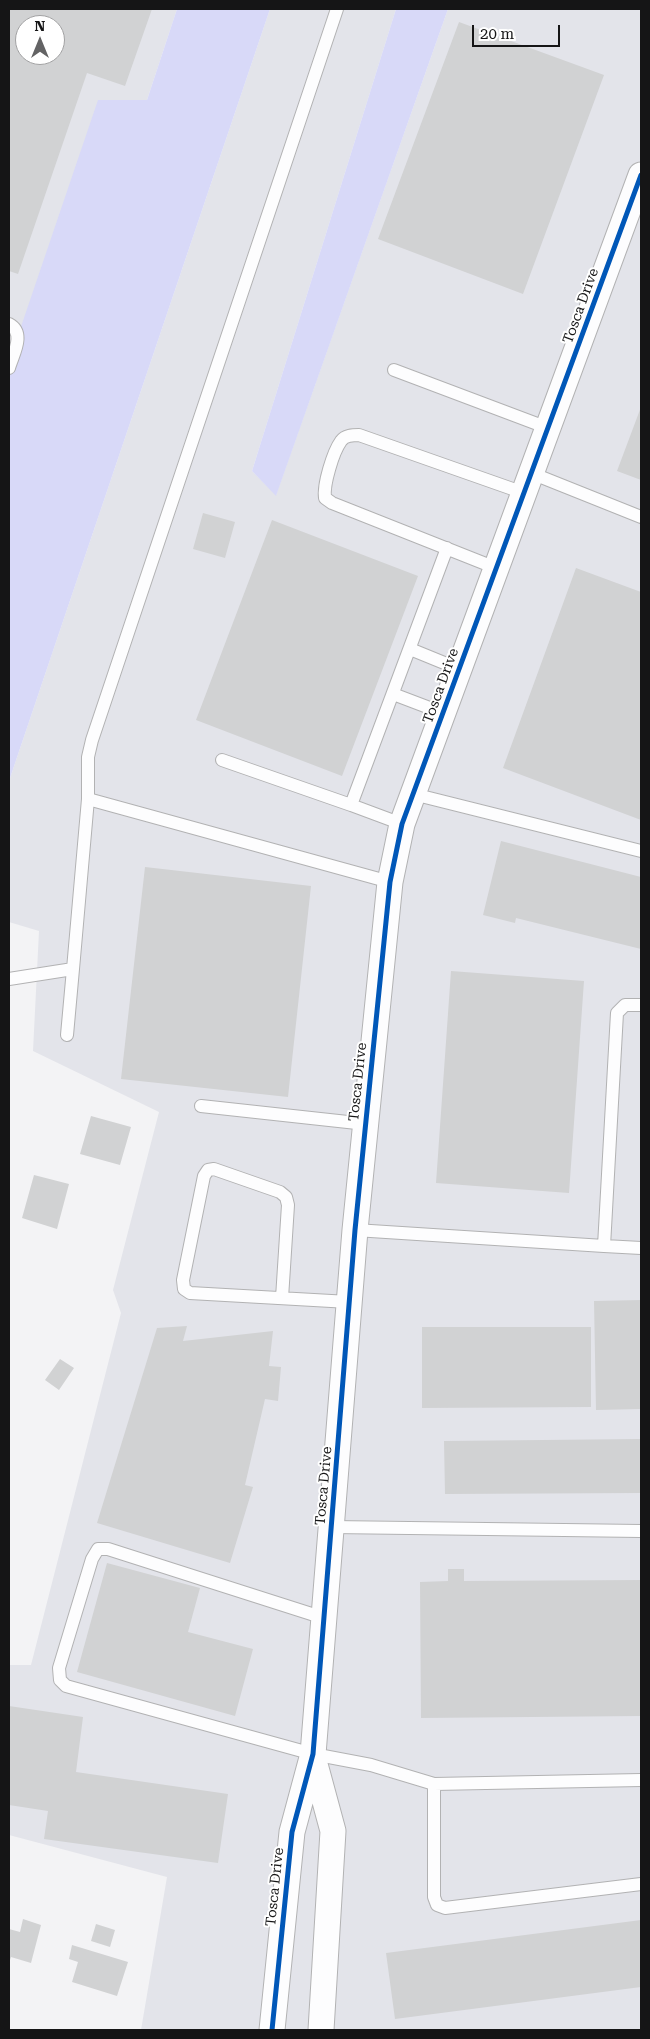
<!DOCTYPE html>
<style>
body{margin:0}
#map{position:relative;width:650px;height:2039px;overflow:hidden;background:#f3f3f5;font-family:"Roboto Serif",serif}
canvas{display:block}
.frame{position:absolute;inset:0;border:10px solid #151516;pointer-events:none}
.north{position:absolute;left:15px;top:15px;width:50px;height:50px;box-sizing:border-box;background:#fff;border:1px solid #a1a1a2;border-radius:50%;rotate:0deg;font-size:14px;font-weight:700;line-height:20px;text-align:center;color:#151516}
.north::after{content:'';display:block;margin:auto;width:18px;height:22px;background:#636364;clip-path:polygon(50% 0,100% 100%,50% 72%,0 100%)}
.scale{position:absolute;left:472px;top:25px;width:88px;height:22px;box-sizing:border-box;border:2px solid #151516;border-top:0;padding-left:6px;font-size:15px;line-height:18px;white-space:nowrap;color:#151516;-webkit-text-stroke:4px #fff;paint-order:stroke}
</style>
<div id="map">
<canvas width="650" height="2039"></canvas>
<div class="frame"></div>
<div class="north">N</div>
<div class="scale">20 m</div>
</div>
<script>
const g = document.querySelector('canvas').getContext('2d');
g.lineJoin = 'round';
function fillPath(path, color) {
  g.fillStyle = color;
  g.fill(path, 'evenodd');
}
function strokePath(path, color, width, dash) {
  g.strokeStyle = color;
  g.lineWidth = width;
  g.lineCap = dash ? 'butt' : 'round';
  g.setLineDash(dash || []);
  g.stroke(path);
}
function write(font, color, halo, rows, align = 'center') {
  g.font = font + ' "Roboto Serif",serif';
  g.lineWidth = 4;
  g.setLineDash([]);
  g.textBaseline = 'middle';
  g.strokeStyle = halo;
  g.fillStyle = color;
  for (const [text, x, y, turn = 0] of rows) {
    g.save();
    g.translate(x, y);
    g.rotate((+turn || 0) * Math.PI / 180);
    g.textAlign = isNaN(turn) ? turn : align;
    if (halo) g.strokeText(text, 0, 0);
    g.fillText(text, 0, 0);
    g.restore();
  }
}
fillPath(new Path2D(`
 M9,9h168l-30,91 -138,262zM25,25h30v30h-30z
 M270,9h126l-144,462 24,24 172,-486h193v2021h-500l26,-153 -158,-42v-170h22l90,-352 -8,-23 46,-178 -126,-61 6,-120 -30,-9v-141z`), '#e3e4ea');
fillPath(new Path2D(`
 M177,9h93l-261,772v-419l89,-262h49z
 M396,9h52l-172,487 -24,-25z`), '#d8d9f8');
fillPath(new Path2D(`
 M9,9h143l-27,77 -38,-13 -69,201 -9,-3zM25,25h30v30h-30z
 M459,22l145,53 -81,219 -145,-55z
 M641,407v73l-24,-9z
 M203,513l32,9 -10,36 -32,-9z
 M272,520l146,56 -76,200 -146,-56z
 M576,568l65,24v228l-138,-52z
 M501,841l140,36v72l-125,-31 -1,5 -32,-8z
 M145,867l166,19 -23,211 -167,-18z
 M451,971l133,10 -15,212 -133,-10z
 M91,1116l40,11 -11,38 -40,-11z
 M34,1175l35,9 -12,45 -35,-11z
 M641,1300v109l-45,1 -2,-109z
 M187,1326l-4,15 90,-10 -4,35 12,1 -3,34 -13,-2 -20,86 8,2 -23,76 -133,-40 60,-195z
 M422,1327h169v80l-169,1z
 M60,1359l14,9 -15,22 -14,-10z
 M641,1439v54l-196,1 -1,-53z
 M107,1563l93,25 -12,44 65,17 -18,67 -158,-44z
 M448,1569h16v12l177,-1v136l-220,2 -1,-136 28,-1z
 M9,1706l74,11 -7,55 152,22 -10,69 -174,-24 4,-28 -39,-6z
 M23,1919l18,6 -10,38 -20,-6 -2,6v-34l11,3z
 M641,1920v67l-246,32 -9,-66z
 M96,1924l19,6 -5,17 -19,-6z
 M72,1945l56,17 -11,34 -45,-14 6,-20 -9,-3z`), '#d1d2d3');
const lane = new Path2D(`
 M9,324c17,9 4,30 0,44
 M394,370l154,58
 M531,473l110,44
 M496,568l-164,-65 -7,-5c-2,-13 8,-46 16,-57 4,-6 12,-6 18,-6l165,58
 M410,649l49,20
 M393,694l50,19
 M222,760l129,45
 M413,794l228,57
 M88,799l302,83
 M402,824l-51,-19 96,-257
 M9,979l64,-10 15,-170v-42l4,-17 245,-731
 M67,1035l6,-66
 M201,1106l165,18
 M355,1230l249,16 13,-233 8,-8h16
 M604,1246l37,2
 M282,1298l6,-93 -2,-8 -6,-5 -66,-23 -6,1 -4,6 -21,104 1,9 6,4 159,9
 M332,1527l309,4
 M324,1618l-216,-69h-10l-6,10 -33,109 1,12 6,6 247,68 58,11 63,19 207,-4
 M434,1784v113l3,8 8,3 196,-24`);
const street = new Path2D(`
 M313,1757l20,74 -12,199
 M272,2030l20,-198 21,-78 42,-524 35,-348 12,-58 239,-649`);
strokePath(lane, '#b2b2b3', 14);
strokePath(street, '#b2b2b3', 27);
strokePath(lane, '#fdfdfe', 12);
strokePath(street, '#fdfdfe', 25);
strokePath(new Path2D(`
 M272,2030l20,-198 21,-78 42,-524 35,-348 12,-58 239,-649`), '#0057b8', 5);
write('14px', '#151516', '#fff', [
 ["Tosca Drive",581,306,-70],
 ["Tosca Drive",441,686,-70],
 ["Tosca Drive",358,1082,-84],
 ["Tosca Drive",324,1486,-85],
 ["Tosca Drive",275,1887,-84]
]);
</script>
